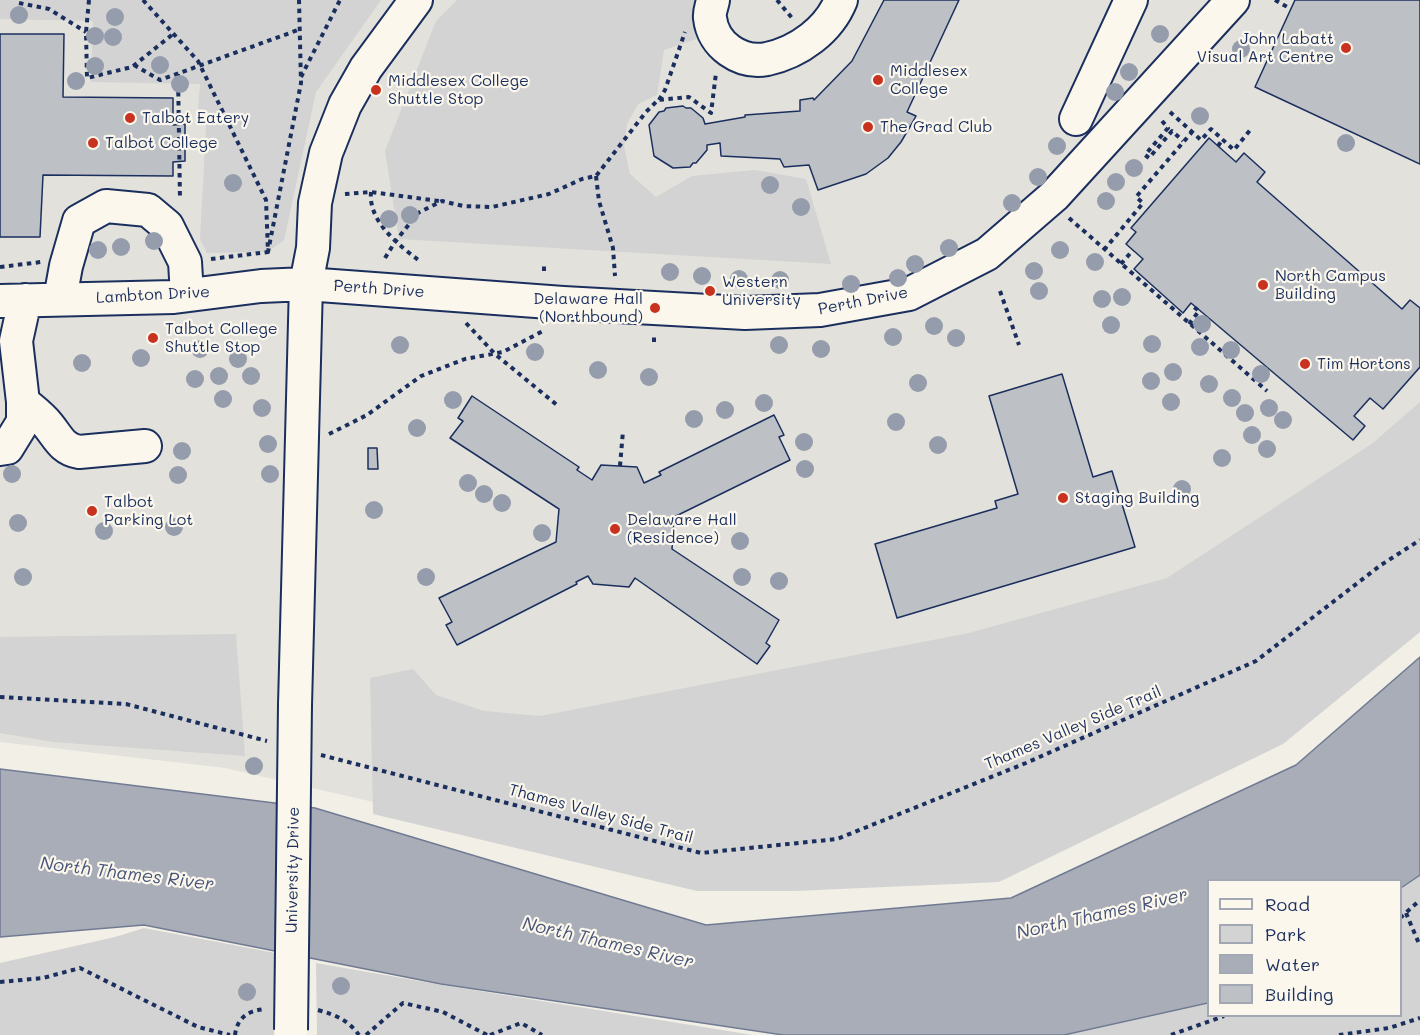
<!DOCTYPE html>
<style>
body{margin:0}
#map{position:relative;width:1420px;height:1035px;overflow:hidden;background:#f2efe6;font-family:Mali,sans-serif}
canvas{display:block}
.legend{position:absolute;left:1207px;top:879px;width:195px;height:138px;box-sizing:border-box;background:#fbf7ec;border:2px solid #a1a7b3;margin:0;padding:8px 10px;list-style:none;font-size:18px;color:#1b2f5e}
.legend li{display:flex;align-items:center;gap:12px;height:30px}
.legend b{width:30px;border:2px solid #a1a7b3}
</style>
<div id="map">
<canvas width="1420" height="1035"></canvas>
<ul class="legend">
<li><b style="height:8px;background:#fbf7ec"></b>Road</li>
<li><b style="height:16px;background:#d2d3d2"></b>Park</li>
<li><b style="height:16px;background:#a9adb7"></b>Water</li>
<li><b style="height:16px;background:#bdc0c4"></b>Building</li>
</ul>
</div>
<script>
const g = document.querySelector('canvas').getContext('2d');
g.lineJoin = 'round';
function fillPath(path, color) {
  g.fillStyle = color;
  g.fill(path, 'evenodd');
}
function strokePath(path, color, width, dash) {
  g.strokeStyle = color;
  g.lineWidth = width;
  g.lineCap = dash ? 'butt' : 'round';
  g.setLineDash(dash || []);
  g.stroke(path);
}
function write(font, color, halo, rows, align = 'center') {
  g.font = font + ' Mali,sans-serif';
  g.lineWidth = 4.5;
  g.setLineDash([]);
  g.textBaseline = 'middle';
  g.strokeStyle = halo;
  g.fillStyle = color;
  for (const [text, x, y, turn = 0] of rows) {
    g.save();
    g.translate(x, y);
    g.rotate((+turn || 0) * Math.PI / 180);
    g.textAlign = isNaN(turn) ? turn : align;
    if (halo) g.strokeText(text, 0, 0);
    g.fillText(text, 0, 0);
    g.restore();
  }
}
fillPath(new Path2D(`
 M0,0h1420v583l-724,293 -471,-108 -225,-26z`), '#e2e1dc');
fillPath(new Path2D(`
 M0,0h381l-65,92 -32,148 -16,12 -61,1 -7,-14 7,-129 -9,-1 2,-25 -109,-2 2,-61 -93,-2z
 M457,0h251l-3,36 -41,14 -7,45 -19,9 -11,20 -3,23 6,27 26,23 36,-21 63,-6 51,9 25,85 -432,-25 -14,-88 51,-130z
 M1420,402v230l-137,112 -284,138 -205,9h-97l-324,-77 -3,-136 43,-9 23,26 48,16 56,5 429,-83 198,-55 206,-135z
 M236,634l9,122 -192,-14 -53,-9v-96z
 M1420,876v159h-354l142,-31v12h192l1,-127z
 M144,928l131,25 -1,82h-274v-72l115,-26z
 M316,963l126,22 311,50h-436z`), '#d2d3d2');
const water = new Path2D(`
 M1420,657v218l-19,13 -1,-8h-192v123l-144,32h-281l-342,-51 -297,-59 -144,12v-168l315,39 391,117 305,-27 285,-133z`);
fillPath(water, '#a9adb7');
strokePath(water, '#707b93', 1.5);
const building = new Path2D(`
 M884,0h75l-52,112 9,4 -5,9 -10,17 -13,16 -22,16 -48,16 -9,-25 -25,2 -4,-8 -59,-3 -1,-13 -13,2v5l-11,13h-3l-3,4 -17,1 -19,-12 -5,-31 10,-13 5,-1 2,-3 17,-2 3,2h5l12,10 2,6 40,-7v-2l55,-4v-11l13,-2 1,2 38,-39z
 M1295,0h125v164l-165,-77z
 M0,34h64l-1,63 110,1v27l12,-1v37l-12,1v14l-130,-1 -3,62h-40z
 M1209,138l27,24 8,-9 21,19 -8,10 145,127 8,-9 10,8v59l-37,42 -13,-11 -16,18 11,10 -12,14 -162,-137 -8,10 -49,-44 9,-10 -17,-15 10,-12 -5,-4z
 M1062,374l31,103 19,-6 23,76 -238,71 -22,-74 122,-36 -2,-7 23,-7 -29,-98z
 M472,396l107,71 -2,3 15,10 9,-15 36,2 7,16 17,-8 -2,-3 115,-57 10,20 -5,2 11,23 -116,57 -2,32 107,71 -13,23 4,3 -13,18 -122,-86 -6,9 -36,-3 -5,-8 -12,6 1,2 -120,61 -11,-20 6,-3 -13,-24 117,-56 3,-33 -109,-71 13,-17 -5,-3z
 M368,448h9l1,21h-10z`);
fillPath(building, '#bdc0c4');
strokePath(building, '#1b2f5e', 1.5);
const minor = new Path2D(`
 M713,0c-1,6 -4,12 -3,18 3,27 30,46 57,41 32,-7 62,-29 74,-59
 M1076,119l55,-119
 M60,299l6,-33 13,-45 27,-15 42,4 19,16 18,36 2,33
 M0,301l174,-4 87,-11 45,-2 257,19 182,10 75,-3 89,-16 78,-40 67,-58 179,-196
 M23,402c8,7 18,14 25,23 10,12 14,24 31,27l66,-6
 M0,449l7,-1 16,-26v-20l-7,-61 9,-41
 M295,705l11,-421 7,-36 2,-45 11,-50 19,-48 21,-37 50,-68`);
strokePath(minor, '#1b2f5e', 36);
strokePath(new Path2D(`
 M89,0l-3,32 1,46 45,-11 41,-33
 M143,0l55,61 68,139 2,52 33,-169 -2,-83
 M777,0l15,18
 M1275,0l16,9
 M19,3l30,6 37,23
 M134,65l26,15 138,-50
 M178,74l2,126
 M301,77l39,-77
 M659,100l6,-10 20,-58
 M1170,112l31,28 10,-11 23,21 17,-21
 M1162,121l6,7 -23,27 4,3 23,-27 11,10
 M1218,146l5,-7
 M596,176l3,25 14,47 2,28
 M371,192c-3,30 29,54 50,70
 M345,194l26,-2 68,9
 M1069,218l198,173
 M1104,250l39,-47 -7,-6 56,-65
 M385,258l10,-16 23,-29 24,-12 21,5 29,1 57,-13 33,-15 14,-3 50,-64 12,-12 31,-3 22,16 5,-40
 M211,259l57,-7
 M1121,264l12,-14
 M0,267l41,-5
 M544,271v-6
 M1000,291l19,54
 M466,323l29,31 62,51
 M1189,324l10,-13 -5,-4 1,-1
 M180,328l1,6
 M654,342v-7
 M329,434l38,-19 54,-39 44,-17 38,-7 40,-21
 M620,466l3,-35
 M0,697l126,7 141,37
 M321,755l380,98 136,-14 189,-76 230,-102 125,-96 39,-25
 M1406,913l14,33
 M1400,918l20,-18
 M0,982l43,-4 37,-10 118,59 32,8
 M318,1010c18,5 30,10 41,25
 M235,1035c2,-17 13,-25 31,-26
 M366,1035l37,-32 40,9 44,23
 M490,1035l31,-12 21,12
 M1171,1035l53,-19
 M1339,1035l50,-7 31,-10`), '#1b2f5e', 4, [4.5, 4.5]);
strokePath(minor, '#fbf7ec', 32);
const minorBridge = new Path2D(`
 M291,1030l4,-325`);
strokePath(minorBridge, '#1b2f5e', 36, []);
strokePath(minorBridge, '#fbf7ec', 32);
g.fillStyle = '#959cab';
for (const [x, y] of [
 [19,15],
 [115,17],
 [1160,34],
 [95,36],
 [113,37],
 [1241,49],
 [160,65],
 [95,66],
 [1129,72],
 [76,81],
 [180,84],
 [1115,92],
 [1200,116],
 [1346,143],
 [1057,146],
 [1134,168],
 [1038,177],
 [1116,182],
 [233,183],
 [770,185],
 [1106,201],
 [1012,203],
 [801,207],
 [410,215],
 [389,219],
 [154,241],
 [121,247],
 [949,248],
 [98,250],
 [1060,250],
 [1095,262],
 [915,264],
 [1034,271],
 [670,272],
 [702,276],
 [898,278],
 [739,279],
 [780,280],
 [851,284],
 [1039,291],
 [1122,297],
 [1102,299],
 [1202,324],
 [1111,325],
 [934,326],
 [893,337],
 [956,338],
 [1152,344],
 [400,345],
 [779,345],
 [1200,347],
 [200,349],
 [821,349],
 [1231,350],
 [535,352],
 [141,358],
 [238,359],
 [82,363],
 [598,370],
 [1173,372],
 [1261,374],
 [219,376],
 [251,376],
 [649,377],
 [195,379],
 [1151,381],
 [918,383],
 [1209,384],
 [1232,398],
 [223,399],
 [453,400],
 [1171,402],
 [764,403],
 [262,408],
 [1269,408],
 [725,410],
 [1245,413],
 [694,419],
 [1283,420],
 [896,422],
 [417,428],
 [1252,435],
 [804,442],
 [268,444],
 [938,445],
 [1267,449],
 [182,451],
 [1222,458],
 [805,469],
 [12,474],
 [270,474],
 [178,475],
 [468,483],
 [1182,489],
 [484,494],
 [502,503],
 [374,510],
 [18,523],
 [174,527],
 [104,531],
 [542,533],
 [740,541],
 [23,577],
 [426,577],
 [742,577],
 [779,581],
 [254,766],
 [341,986],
 [247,992]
]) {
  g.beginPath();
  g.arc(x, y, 9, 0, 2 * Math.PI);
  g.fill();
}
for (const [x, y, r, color] of [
 [1346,48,6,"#c8321e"],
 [878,80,6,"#c8321e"],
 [376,90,6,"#c8321e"],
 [130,118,6,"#c8321e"],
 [868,127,6,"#c8321e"],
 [93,143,6,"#c8321e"],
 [1263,285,6,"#c8321e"],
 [710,291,6,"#c8321e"],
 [655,308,6,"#c8321e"],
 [153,338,6,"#c8321e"],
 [1305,364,6,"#c8321e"],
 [1063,498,6,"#c8321e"],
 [92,511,6,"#c8321e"],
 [615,529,6,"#c8321e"]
]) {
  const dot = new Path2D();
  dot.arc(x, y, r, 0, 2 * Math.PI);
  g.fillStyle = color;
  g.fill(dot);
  strokePath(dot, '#fbf7ec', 2);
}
write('16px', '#1b2f5e', '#fbf7ec', [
 ["John Labatt",1334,39,"right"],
 ["Visual Art Centre",1334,57,"right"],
 ["Middlesex",890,71],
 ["College",890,89],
 ["Middlesex College",388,81],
 ["Shuttle Stop",388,99],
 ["Talbot Eatery",142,118],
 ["The Grad Club",880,127],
 ["Talbot College",105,143],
 ["North Campus",1275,276],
 ["Building",1275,294],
 ["Western",722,282],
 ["University",722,300],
 ["Delaware Hall",643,299,"right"],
 ["(Northbound)",643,317,"right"],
 ["Talbot College",165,329],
 ["Shuttle Stop",165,347],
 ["Tim Hortons",1317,364],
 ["Staging Building",1075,498],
 ["Talbot",104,502],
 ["Parking Lot",104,520],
 ["Delaware Hall",627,520],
 ["(Residence)",627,538]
], 'left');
write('16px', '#1b2f5e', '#fbf7ec', [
 ["Perth Drive",379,289,4],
 ["Lambton Drive",153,295,-3],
 ["Perth Drive",863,301,-11],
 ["Thames Valley Side Trail",1073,728,-23],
 ["Thames Valley Side Trail",601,814,15],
 ["University Drive",293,870,-89]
]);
write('italic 18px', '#465579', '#fbf7ec', [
 ["North Thames River",127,874,7],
 ["North Thames River",1102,914,-13],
 ["North Thames River",608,943,13]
]);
</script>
